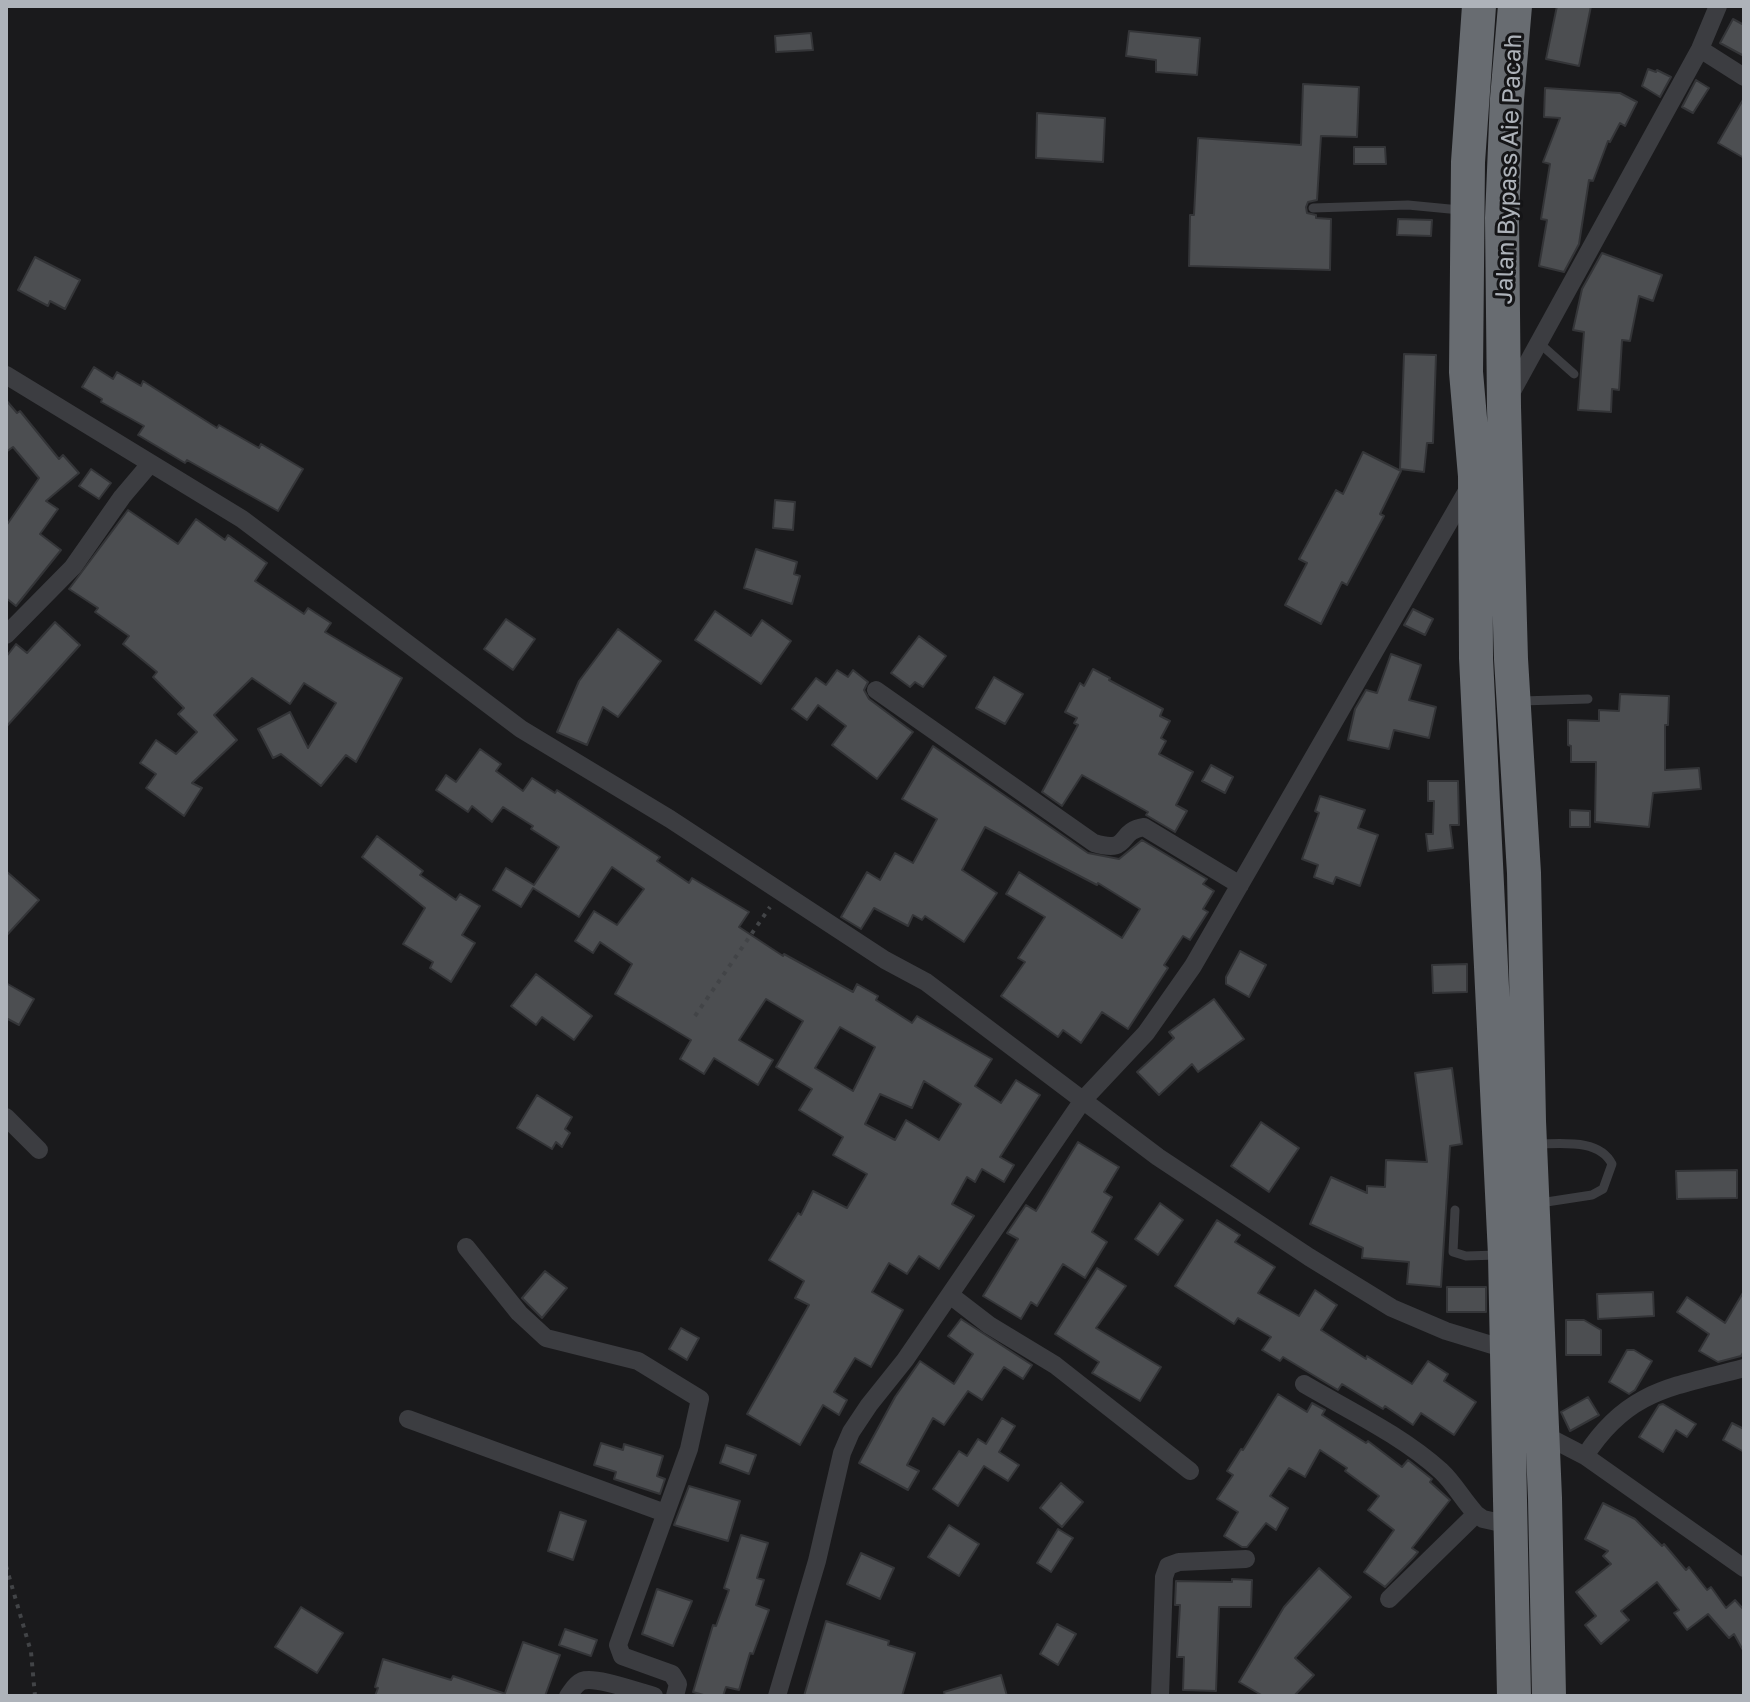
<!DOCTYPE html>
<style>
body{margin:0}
#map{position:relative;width:1750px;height:1702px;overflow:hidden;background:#1a1a1c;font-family:"Golos Text",sans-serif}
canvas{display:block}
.frame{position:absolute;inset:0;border:8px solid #aeb3ba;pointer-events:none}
</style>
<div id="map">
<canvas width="1750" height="1702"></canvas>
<div class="frame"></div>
</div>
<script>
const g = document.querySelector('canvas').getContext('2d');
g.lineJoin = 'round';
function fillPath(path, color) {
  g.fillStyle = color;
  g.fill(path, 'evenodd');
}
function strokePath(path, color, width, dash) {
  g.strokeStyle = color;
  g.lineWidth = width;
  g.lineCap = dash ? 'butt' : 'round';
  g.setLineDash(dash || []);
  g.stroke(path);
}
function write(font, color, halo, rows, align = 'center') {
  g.font = font + ' "Golos Text",sans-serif';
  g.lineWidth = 6;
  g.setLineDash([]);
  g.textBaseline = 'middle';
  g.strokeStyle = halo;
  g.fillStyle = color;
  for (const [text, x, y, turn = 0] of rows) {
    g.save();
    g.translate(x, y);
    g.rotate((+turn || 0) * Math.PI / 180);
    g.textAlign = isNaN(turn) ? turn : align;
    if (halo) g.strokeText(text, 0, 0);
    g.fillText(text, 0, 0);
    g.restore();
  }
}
const building = new Path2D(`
 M1557,6h34l-12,60 -33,-7z
 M1733,19l11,6v31l-24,-13z
 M1129,31l71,7 -3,37 -41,-3v-12l-30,-4z
 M811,33l2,17 -37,2 -1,-16z
 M1648,69l8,3 1,-2 14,7 -11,20 -18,-11z
 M1696,80l13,8 -16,25 -11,-6z
 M1303,84l56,3 -2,50 -36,-1 -4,64 -9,2 -2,5 1,6 9,2v3l15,1 -1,51 -141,-4 1,-51h4l4,-77 103,7z
 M1545,88l75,5 17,9 -12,24 -5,-3 -10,19 -2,-1 -15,40 -4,-1 -10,64 -15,28 -25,-6 8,-46 -6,-1 9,-55 -7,-2 17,-44 -16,-1z
 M1744,98v60l-26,-15z
 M1037,113l68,5 -2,44 -67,-4z
 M1354,147h31l1,17h-32z
 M1398,219l34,1 -1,16 -34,-1z
 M1602,253l60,22 -9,26 -14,-5 -9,45 -8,-1 -3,50 -7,-1 -1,23 -33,-2 6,-78 -11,-2 9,-41z
 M35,257l45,23 -15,29 -15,-8 -2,5 -30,-16z
 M1404,354l32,1 -3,88h-6l-3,29 -24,-3z
 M94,367l19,12 4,-7 24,14 2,-5 74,47 2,-3 40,23 2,-4 42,25 -25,42 -91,-51 -2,3 -47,-28 6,-9 -43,-24 1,-3 -20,-12z
 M6,400l11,13 3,-2 39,48 4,-4 16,18 -33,28 12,8 -18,25 21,16 -45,56 -10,-8v-72l33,-48 -26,-31 -7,5z
 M1363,452l38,19 -21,43 4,2 -37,69 -5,-3 -21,42 -36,-19 22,-42 -8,-4 37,-69 7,4z
 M91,469l20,14 -12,16 -20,-13z
 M775,500l20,2 -2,28 -20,-2z
 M128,510l50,34 18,-25 29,21 3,-5 39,28 -12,18 49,33 4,-6 23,15 -6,9 77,46 -46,84 -10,-7 -25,31 -40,-32 -8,4 -15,-29 32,-17 18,36 28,-45 -32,-20 -14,21 -38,-26 -38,37 23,25 -45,43 10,5 -18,28 -38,-28 10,-14 -16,-11 16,-23 20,14 21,-22 -19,-18 6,-6 -31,-31 4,-5 -34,-28 6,-8 -34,-24 3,-4 -29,-19z
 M756,549l41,13 -3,12 6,2 -8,28 -48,-16z
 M1413,609l20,10 -8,16 -21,-10z
 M715,611l36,25 11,-16 29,21 -30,43 -66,-44z
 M506,619l29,20 -22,31 -29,-21z
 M55,622l25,23 -74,82v-70l10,-13 11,9z
 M618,629l43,32 -43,56 -15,-10 -16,38 -30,-13 22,-51z
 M919,636l27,20 -23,31 -8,-5 -5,5 -19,-14z
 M1391,654l30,11 -12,35 27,7 -7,31 -35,-8 -5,19 -41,-9 7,-31 11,-19 11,3z
 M1093,669l17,9 -1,2 54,29 -3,7 10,5 -9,17 5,3 -7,13 34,18 -17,33 11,6 -12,21 -29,-17 2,-3 -66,-37 -20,31 -20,-14 36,-67 -4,-2 3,-5 -12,-6 15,-29 4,3z
 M837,670l11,7 5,-7 15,12 -4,8 5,9 44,33 -36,47 -45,-34 14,-19 -28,-21 -11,15 -15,-11 24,-31 10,7z
 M994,677l29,17 -18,30 -29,-16z
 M1620,694l49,2 -1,29h-3v45l34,-2 2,21 -48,4 -4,34 -54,-5 1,-60h-25v-16l-3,-1v-25l31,1v-11l20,1z
 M933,746l155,107 31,6 23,-19 65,39 -4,5 11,7 -11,18 5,3 -18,28 -7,-4 -19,29 4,3 -40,61 -26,-17 -21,31 -18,-13 -5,7 -57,-41 24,-34 -7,-4 27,-41 -39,-23 13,-22 103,66 18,-29 -42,-26 -1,2 -112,-58 -23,43 35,23 -33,49 -39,-26 -3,4 -9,-5 -5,11 -34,-18 -13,21 -20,-12 26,-45 13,8 15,-27 18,10 24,-44 -35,-20z
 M480,749l21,15 -5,7 27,20 9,-13 23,15 2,-3 103,67 -3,4 32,22 3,-5 57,34 -10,15 44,29 1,-2 69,38 4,-8 21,12 -2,4 36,23 5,-7 75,43 -17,27 26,17 15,-23 24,15 -40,62 14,8 -10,17 -22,-13 -7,13 -8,-5 -15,27 22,12 -35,53 -20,-13 -12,18 -18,-11 -17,29 31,18 -32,57 -16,-9 -21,34 13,8 -8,15 -16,-10 -23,40 -53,-31 62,-109 -14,-7 9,-17 -35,-21 29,-47 3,2 12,-24 34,17 20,-34 -34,-19 10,-18 -44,-27 13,-21 -36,-22 27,-46 -37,-22 -27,41 34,20 -15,25 -44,-27 -10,16 -24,-15 11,-19 -76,-46 17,-30 -32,-22 -7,11 -18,-12 19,-30 23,14 27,-36 -32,-22 -33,50 -46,-29 -12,19 -28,-17 13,-22 28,17 25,-38 -28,-18 2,-3 -30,-19 -11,15 -20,-16 -4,6 -32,-22 10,-15 10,7zM840,1027l35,20 -22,44 -38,-23zM924,1081l37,23 -22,36 -33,-20 -11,20 -30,-16 15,-30 32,14z
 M1211,765l22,12 -8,16 -23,-12z
 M1428,781h30l1,44h-9l3,23 -25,3 -2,-17h7l1,-33h-6z
 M1320,796l45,14 -7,18 20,7 -18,51 -24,-9 -3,7 -19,-7 4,-12 -16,-6 17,-46 -4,-2z
 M1570,810l20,1v16h-20z
 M377,836l46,35 -3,4 36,25 4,-6 20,12 -18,29 13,8 -24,39 -21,-14 3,-6 -30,-18 22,-36 -63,-51z
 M6,871l33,29 -33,36z
 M1240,951l26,14 -17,32 -23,-13v-7z
 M1467,964v28l-34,1 -1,-28z
 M536,974l56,42 -18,24 -32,-23 -6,8 -25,-19z
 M6,983l28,16 -15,26 -13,-7z
 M1214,999l30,40 -46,33 -6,-8 -33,31 -22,-23 37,-34 -5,-6z
 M1452,1068l10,76 -12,2 -9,141 -34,-3 2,-22 -47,-4 1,-10 -53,-24 21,-47 36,16v-7l18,1 1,-27 41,2 -12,-89z
 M537,1095l35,22 -7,12 5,4 -8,14 -6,-5 -4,7 -35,-21z
 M1261,1122l38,26 -30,44 -38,-26z
 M1078,1142l41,25 -15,25 8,5 -20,35 15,10 -22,36 -22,-14 -26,42 -6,-4 -10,17 -38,-23 35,-57 -11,-6 19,-28 10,6z
 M1737,1170v28l-60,1 -1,-28z
 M1160,1203l23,17 -25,35 -23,-16z
 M1217,1220l23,15 -5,7 40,25 -17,26 41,23 16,-26 22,15 -16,25 45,29 1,-3 45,28 16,-23 20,13 -4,7 32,21 -22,33 -33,-22 -8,12 -28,-19 -2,3 -41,-25 -4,6 -55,-33 -3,4 -18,-11 9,-13 -33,-19 -4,6 -59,-38z
 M1097,1268l29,18 -30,42 65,39 -21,34 -48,-28 7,-11 -44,-28z
 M545,1271l22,17 -25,30 -20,-20z
 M1447,1287h39v25h-39z
 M1744,1291v60l-3,5 -23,6 -19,-11 10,-17 -32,-22 10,-15 38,26z
 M1653,1292l1,24 -56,3 -1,-25z
 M961,1319l71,46 -9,14 -19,-12 -22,33 -14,-9 -24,34 -11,-7 -26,47 12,6 -11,19 -49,-27 36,-66 25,-36 34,23 19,-30 -25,-18z
 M1566,1320h18l17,10v25h-35z
 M681,1328l18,10 -12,22 -18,-11z
 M1627,1350h7l18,11 -17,29 -6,4 -20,-12z
 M1278,1394l29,18 5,-9 13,7 -3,5 44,28 2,-2 34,26 6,-7 24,19 -2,3 20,18 -38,48 6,4 -5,6 -28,29 -21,-15 30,-42 -26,-20 11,-14 -34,-25 2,-3 -27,-18 -15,27 -16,-9 -19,28 18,12 -12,22 -10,-7 -19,24h-5l-18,-11 14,-24 -21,-13 16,-24 -6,-4 14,-22 2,1z
 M1588,1397l11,18 -29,16 -9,-19z
 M1663,1404l33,20 -9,13 -11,-7 -13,22 -24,-15 20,-32z
 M1002,1418l13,8 -16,26 20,13 -11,16 -24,-15 -26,40 -25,-17 26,-38 8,5 11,-17 8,5z
 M1732,1423l12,6v23l-21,-12z
 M601,1443l22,7 1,-6 39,12 -6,20 8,3 -5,15 -46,-15 2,-7 -22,-7z
 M726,1445l30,10 -7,19 -29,-11z
 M1061,1483l22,19 -21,25 -22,-19z
 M689,1486l51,15 -12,40 -54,-16z
 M1603,1503l32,16 27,27 2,-2 22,26 3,-3 18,23 4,-3 15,21 9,-8 9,10v42l-10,-18 -5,4 -21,-24 -21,16 -13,-17 5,-3 -22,-28 -36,29 8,9 -28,24 -16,-19 11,-9 -20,-24 35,-28 -8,-8 5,-5 -23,-12z
 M560,1512l26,9 -13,39 -25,-9z
 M949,1525l30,19 -20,32 -31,-19z
 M1058,1529l15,9 -22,34 -14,-9z
 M741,1535l27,8 -11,35 7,2 -8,25 13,5 -16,44 -3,-1 -11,37 -13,-3 -3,9h-16l-14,-4 20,-67 3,1 13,-36 -5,-2z
 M861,1553l33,15 -14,31 -33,-15z
 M1319,1568l32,29 -56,61 19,17 -20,21h-31l-24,-14 45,-75z
 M1232,1579l20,1 -1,27h-32l-3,84 -33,-1 1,-33h-7l3,-52h-5l1,-24 56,1z
 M657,1589l35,12 -19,45 -31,-12z
 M301,1607l42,26 -26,40 -42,-26z
 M826,1621l63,20 -1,4 27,8 -13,43h-98z
 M1057,1624l19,10 -18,31 -18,-11z
 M565,1629l32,11 -6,16 -32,-11z
 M523,1642l37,13 -15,41h-41z
 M383,1659l68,21 2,-4 50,17v3h-128l3,-8 -3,-1z
 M1001,1675l6,21h-62l-1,-4z`);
fillPath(building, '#4c4e51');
strokePath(building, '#343538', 2);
strokePath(new Path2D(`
 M695,1016l75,-109
 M6,1566l25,86 4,44`), '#424447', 4, [4, 6]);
strokePath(new Path2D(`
 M1313,208l95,-3 52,5
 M1538,342l36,32
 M1521,701l67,-2
 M1535,1144c26,0 64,-6 77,20l-9,25 -11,6 -52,8
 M1455,1210l-2,42 13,4 31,-1`), '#3c3d41', 9);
strokePath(new Path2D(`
 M1700,49l44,28
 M6,375l236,144 279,210 149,90 215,141 41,22 232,175 151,100 83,51 54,23 59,18
 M1510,395l190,-346 18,-43
 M6,635l67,-68 49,-70 28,-33
 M876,690l218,153c38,11 22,-12 50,-16l96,58
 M6,1117l33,33
 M466,1247l53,66 27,25 92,23 62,38 -11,50 -71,196 4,11 50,18 6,10 -3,12
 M950,1295l39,30 66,40 135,106
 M1304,1384c46,27 97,51 137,87 13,12 22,29 35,43l7,5 27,6
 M408,1419l257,94
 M1541,1439l15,2 29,15 159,112
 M1585,1456c43,-67 88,-69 159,-88
 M1389,1599l87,-85
 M568,1696c4,-5 7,-12 14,-15 14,-5 56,11 72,15
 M777,1696l40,-135 25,-108 9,-21 18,-27 36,-45 178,-260 63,-67 47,-67 278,-482
 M1160,1696l4,-119 4,-11 11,-4 67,-3`), '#3c3d41', 18);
strokePath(new Path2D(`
 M1479,6l-11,156 -2,210 9,104 1,182 29,597 9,441
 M1515,6l-8,93 -5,119 2,189 7,252 13,214 5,248 16,377 4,198`), '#686c71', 34);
write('24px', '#aeb3ba', '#151517', [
 ["Jalan Bypass Aie Pacah",1509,169,-88]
]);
</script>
